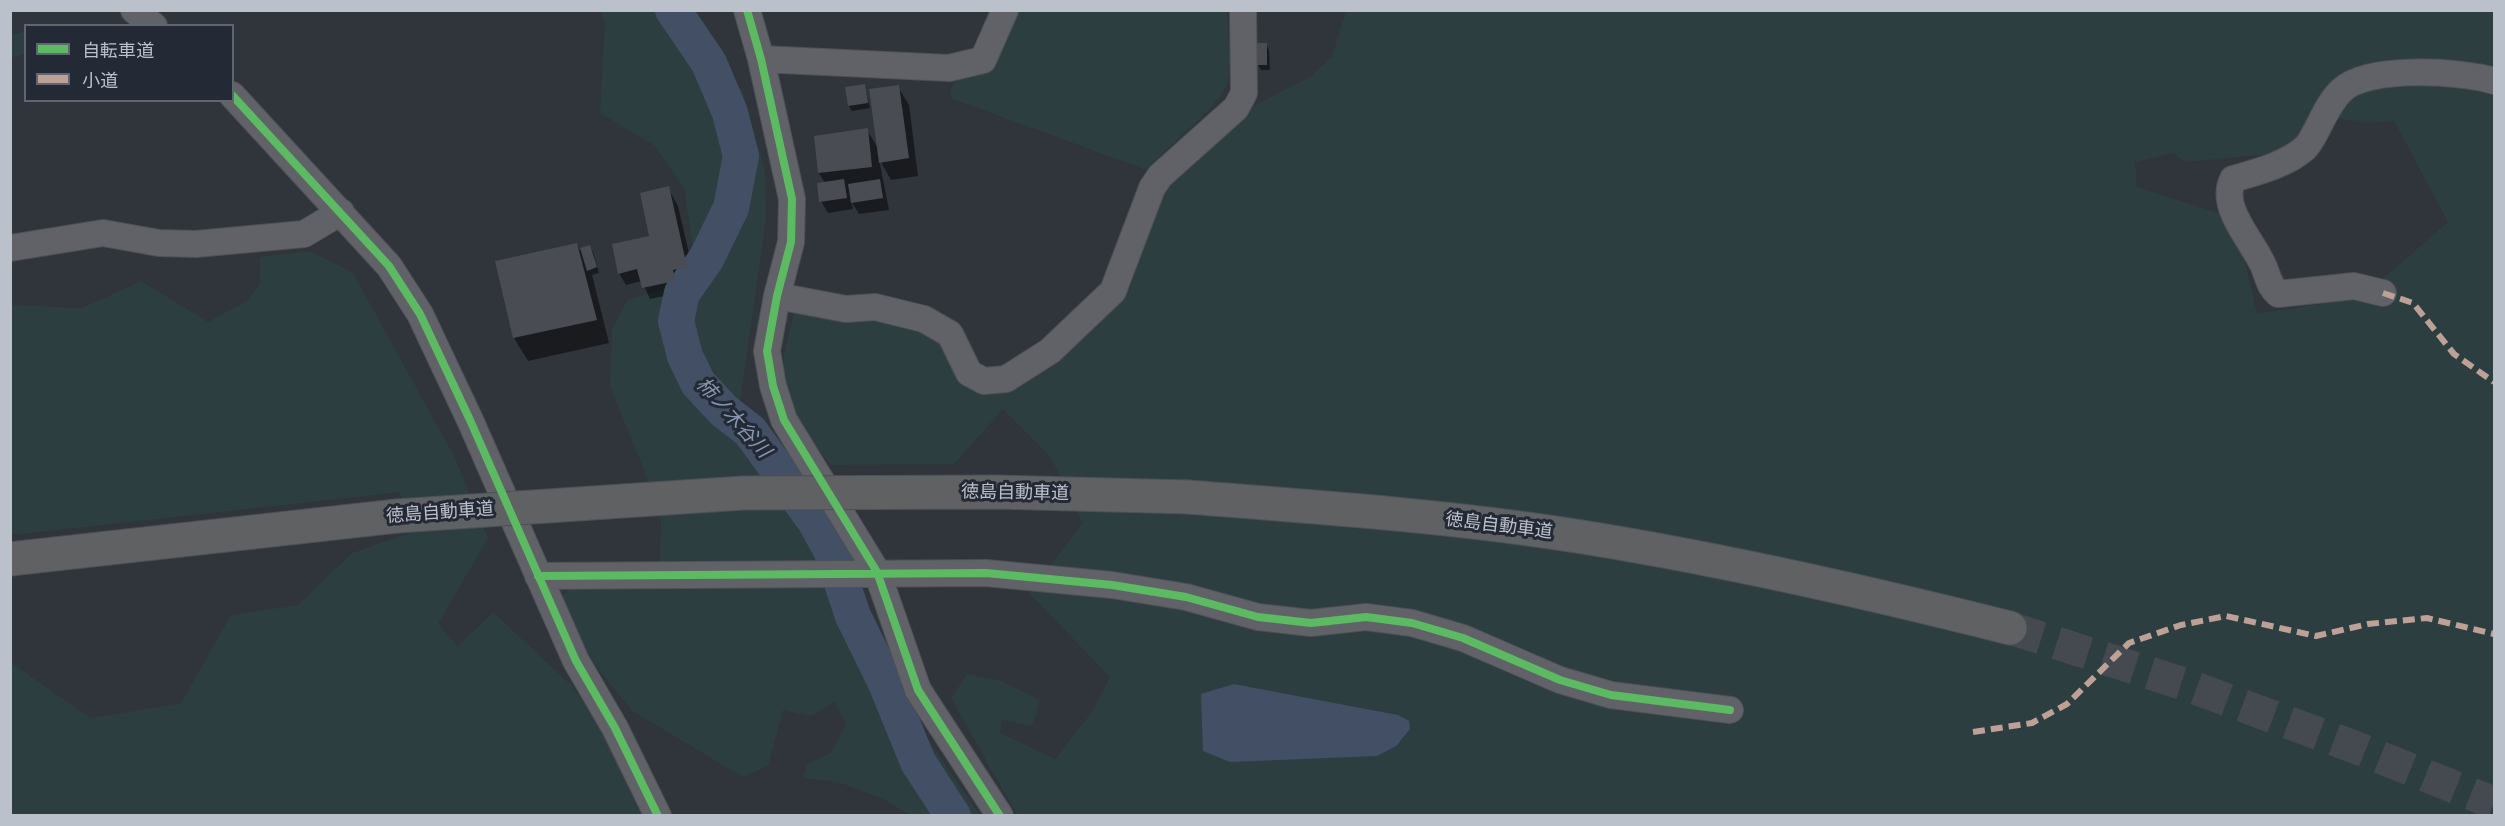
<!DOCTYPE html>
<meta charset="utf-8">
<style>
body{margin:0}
#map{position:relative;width:2505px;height:826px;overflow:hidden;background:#30343b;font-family:"Noto Sans","Noto Sans JP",sans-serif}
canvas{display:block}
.frame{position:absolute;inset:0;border:12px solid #bbc1ca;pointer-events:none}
.legend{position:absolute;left:24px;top:24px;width:210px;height:78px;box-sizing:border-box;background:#232a36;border:2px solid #606671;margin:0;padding:8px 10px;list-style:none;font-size:18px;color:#bbc1ca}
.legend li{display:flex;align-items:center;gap:12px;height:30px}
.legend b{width:30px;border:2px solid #606671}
</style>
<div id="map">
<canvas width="2505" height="826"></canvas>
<div class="frame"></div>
<ul class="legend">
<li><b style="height:8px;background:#5cba63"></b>自転車道</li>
<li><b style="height:8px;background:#bda197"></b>小道</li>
</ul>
</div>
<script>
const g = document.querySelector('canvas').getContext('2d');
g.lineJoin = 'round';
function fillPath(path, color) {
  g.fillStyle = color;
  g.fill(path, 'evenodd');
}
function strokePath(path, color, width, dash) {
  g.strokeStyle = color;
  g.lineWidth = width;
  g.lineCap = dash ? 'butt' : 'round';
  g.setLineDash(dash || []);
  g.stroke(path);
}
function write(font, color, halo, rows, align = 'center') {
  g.font = font + ' "Noto Sans","Noto Sans JP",sans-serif';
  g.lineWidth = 6;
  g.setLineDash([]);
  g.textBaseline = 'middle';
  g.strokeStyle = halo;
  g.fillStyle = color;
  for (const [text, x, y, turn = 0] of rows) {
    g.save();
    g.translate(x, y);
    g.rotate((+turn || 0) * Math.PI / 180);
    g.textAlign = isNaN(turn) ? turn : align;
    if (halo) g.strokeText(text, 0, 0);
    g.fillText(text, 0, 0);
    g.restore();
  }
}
fillPath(new Path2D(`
 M600,11h65l32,50 45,28 23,82 1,48 -31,218 73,88 50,123 67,87 55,80h-69l-28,-16 -45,-17 -35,-4 4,-14 24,-11 15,-29 -11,-22 -24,14 -28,-6 -15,56 -25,11 -112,-67 -43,-54 -26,-60 6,-6 91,-1 2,-69 -20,-58 -31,-75 2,-57 15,-30 44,-13 15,-10 9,-17 -11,-72 -29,-42 -55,-33 5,-90z
 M1014,11h213c1,20 5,51 1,70 -4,22 -64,67 -81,89l-194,-71 -3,-6 3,-9z
 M1346,11h1148v804h-1477l-66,-117 16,-24 34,7 39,19 -8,26 -30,-6 -2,13 55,26 36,-46 19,-36 -81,-84 54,-70 -33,-67 -47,-47 -49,55 -122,1c-25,-26 -47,-55 -49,-93 -1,-19 8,-42 11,-60l52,10 26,-3 42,6 28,17 19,35 28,17 65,-33 43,-36 33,-37 17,-58 19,-43 78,-76 66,-34 22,-21zM2328,117l40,6 26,-2 54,101 -86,75 -105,17 -13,-56 -25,-45 -82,-26 -2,-25 38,-9 13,9 104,-10zM1234,684l164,31 -197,-20z
 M25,31v23l-14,4v-23z
 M309,251l44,22 101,183 34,82 -50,86 20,22 35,-34 79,74 44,60 34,69h-639l-1,-153 81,56 90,-15 50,-88 67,-10 54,-52 58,-20 -10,-41 -389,43v-230l71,3 59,-27 67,41 39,-21 13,-17v-27z`), '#2d3e41');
fillPath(new Path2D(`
 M1234,684l164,31 11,6 1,8 -14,17 -19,10 -147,6 -27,-11 -2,-57z`), '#424f64');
fillPath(new Path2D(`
 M1266,44l3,6 1,20h-9l-3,-5z
 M864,85l6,23 -18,3 -3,-5z
 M898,87l11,18 9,71 -27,4 -12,-21 10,51 -30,4 -8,-13 2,8 -25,4 -7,-12 4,-18 -6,-10 -4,-35 52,-8 12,20z
 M668,188l10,18 18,78 -14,3 3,12 -14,3 -7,-13 1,7 -15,3 -8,-18 -16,4 -7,-12 33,-28z
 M577,245l3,5 9,-3 4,5 6,21 -7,2 17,68 -81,18 -14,-23 -17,-76z`), '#0007');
strokePath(new Path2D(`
 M673,10l36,53 21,50 11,43 -10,52 -25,51 -24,34 -6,28 9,35 13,27 26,28 26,20 65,90 16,29 22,66 32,65 33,81 35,54`), '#424f64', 36);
fillPath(new Path2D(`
 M1256,43h11v22h-10z
 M865,84l3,19 -20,3 -3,-19z
 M899,85l10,73 -30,5 -10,-74z
 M868,128l4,39 -54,6 -4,-37z
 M844,179l3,19 -28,4 -2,-19z
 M880,179l3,19 -32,5 -3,-19z
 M669,186l18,81 -14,3 2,11 -33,7 -5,-19 -19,5 -6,-30 37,-8 -9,-43z
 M577,243l20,77 -84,18 -18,-77z
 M590,245l7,22 -10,4 -7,-23z`), '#494d53');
strokePath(new Path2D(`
 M2010,628l177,57 170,63 137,55`), '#454950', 33, [33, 16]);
const minor = new Path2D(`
 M134,10l20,16
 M747,10l14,49 31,140 -1,43 -14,54 -10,55 6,35 11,34 93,152 41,118 82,126
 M761,59l188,9 34,-8 22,-50
 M232,95l157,171 31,48 50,106 106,241 39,67 43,88
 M10,248l93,-15 56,10 37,1 108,-10 37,-22
 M2383,293l-29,-7 -76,8c-11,-10 -10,-21 -17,-33 -11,-23 -42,-55 -28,-82 24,-7 53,-14 72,-31 11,-10 20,-43 37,-58 26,-25 120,-19 152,-9
 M777,296l69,13 29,-2 49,12 26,15 19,39 15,8 22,-2 44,-28 63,-60 39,-103 8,-12 76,-68 8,-15 -1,-83
 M538,576l448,-3 126,12 74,12 72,20 53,6 55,-6 46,6 51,15 97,42 51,15 119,15`);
const highway = new Path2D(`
 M1188,497c125,10 250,18 375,37 151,23 300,57 447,94
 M10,559l387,-43`);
strokePath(minor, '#4e5055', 28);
strokePath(highway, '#4c5157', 35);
strokePath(minor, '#606268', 26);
strokePath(highway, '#5f6163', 33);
const highwayBridge = new Path2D(`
 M397,516l346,-23 253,-1 192,5`);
strokePath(highwayBridge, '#4c5157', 35, []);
strokePath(highwayBridge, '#5f6163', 33);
strokePath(new Path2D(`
 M2383,293l30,10 41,51 40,28
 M1973,732l59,-9 35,-19 62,-61 52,-18 45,-9 90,20 52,-12 59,-6 67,16`), '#bda197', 6, [12, 6]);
strokePath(new Path2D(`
 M747,10l14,49 31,140 -1,43 -14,54 -10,55 6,35 11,34 93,152 41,118 82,126
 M232,95l157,171 31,48 50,106 106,241 39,67 43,88
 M538,576l448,-3 126,12 74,12 72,20 53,6 55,-6 46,6 51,15 97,42 51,15 119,15`), '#5cba63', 8);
write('18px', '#bbc1ca', '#232a36', [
 ["徳島自動車道",1015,493,1],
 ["徳島自動車道",440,513,-4],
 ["徳島自動車道",1499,526,7]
]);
write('italic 20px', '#8696ad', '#232a36', [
 ["柿ノ木谷川",733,418,48]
]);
</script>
